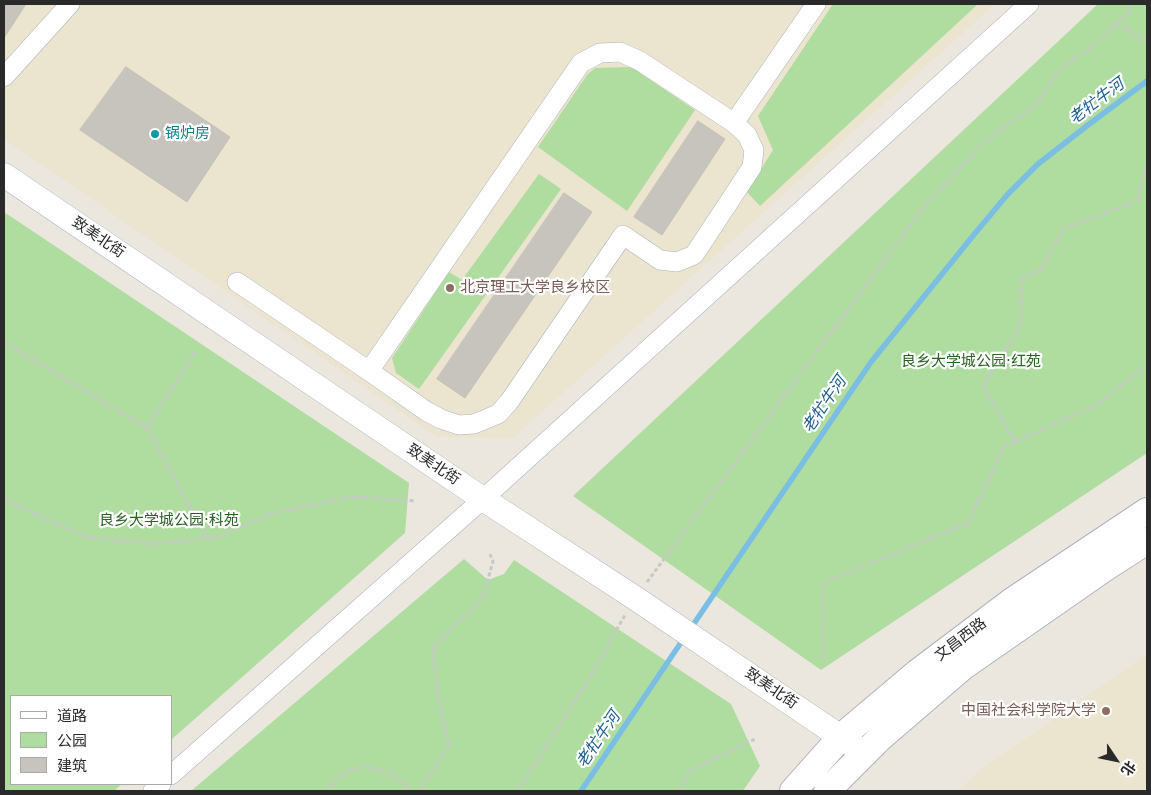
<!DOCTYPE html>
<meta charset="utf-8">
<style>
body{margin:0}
#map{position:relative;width:1151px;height:795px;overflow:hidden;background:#ebe7de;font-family:"DejaVu Sans","Noto Sans SC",sans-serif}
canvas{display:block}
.frame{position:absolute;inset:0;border:5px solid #2a2a2a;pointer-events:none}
.legend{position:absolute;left:10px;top:695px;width:162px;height:90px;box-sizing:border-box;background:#fff;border:1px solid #aaa;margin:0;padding:6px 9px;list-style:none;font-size:15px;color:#2a2a2a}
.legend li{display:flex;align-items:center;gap:10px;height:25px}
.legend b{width:25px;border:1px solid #aaa}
.north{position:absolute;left:1091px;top:735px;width:50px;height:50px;-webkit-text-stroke:4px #fff;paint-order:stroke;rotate:124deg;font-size:14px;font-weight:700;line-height:20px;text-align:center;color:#2a2a2a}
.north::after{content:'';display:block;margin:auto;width:18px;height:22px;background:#2a2a2a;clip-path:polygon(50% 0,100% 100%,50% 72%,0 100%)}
</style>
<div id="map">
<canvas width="1151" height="795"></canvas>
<div class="frame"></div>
<ul class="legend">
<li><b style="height:6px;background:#fff"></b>道路</li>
<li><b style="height:14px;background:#afdc9f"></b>公园</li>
<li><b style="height:14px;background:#c7c3bd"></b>建筑</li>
</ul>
<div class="north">北</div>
</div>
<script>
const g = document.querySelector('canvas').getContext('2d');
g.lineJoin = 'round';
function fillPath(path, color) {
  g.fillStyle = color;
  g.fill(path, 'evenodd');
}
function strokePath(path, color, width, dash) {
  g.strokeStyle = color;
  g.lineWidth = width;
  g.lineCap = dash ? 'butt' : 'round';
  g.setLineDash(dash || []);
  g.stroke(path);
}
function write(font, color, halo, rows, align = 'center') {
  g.font = font + ' "DejaVu Sans","Noto Sans SC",sans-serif';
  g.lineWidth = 4.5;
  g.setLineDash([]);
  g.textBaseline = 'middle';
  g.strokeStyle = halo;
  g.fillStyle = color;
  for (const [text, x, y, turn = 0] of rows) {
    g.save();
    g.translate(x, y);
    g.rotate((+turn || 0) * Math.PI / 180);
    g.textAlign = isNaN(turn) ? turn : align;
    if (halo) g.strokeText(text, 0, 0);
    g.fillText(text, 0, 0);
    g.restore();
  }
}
fillPath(new Path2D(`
 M4,4h991l-482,434 -76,-1 -433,-298z
 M1147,654v137h-190l26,-23z`), '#ebe4cf');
fillPath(new Path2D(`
 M833,4h145l-218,202 -13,-14 26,-42 -15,-34z
 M1098,4h49v449l-326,217 -248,-174z
 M631,67l64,43 -68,101 -89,-64 49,-72 8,-7z
 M539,174l22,15 -142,200 -23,-16 -4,-15 57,-86 13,8z
 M4,212l405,271 -4,50 -234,207v-44h-160v88h111l-8,7h-110z
 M464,559l24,21 16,-6 10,-14 217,144 29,62 -17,25h-552z`), '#afdc9f');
strokePath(new Path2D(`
 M691,628l180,-266 101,-125 35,-42 31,-31 50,-39 59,-44
 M581,791l103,-153`), '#7bbee3', 5.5);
const building = new Path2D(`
 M4,4h22l-22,34z
 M126,67l104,70 -43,65 -107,-72z
 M698,121l27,18 -63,96 -28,-18z
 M564,193l28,19 -127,186 -28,-19z`);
fillPath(building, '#c7c3bd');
strokePath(building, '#c6c2b8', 1);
const minor = new Path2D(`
 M4,77l66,-73
 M734,123l82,-119
 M237,282l132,89 57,40 15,8 18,6 15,-1 24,-10 11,-12 114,-167 37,25 17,2 17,-7 58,-88 2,-17 -7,-15 -13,-12 -94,-62 -20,-9 -20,1 -19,10 -212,308
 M171,775l312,-276 546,-495
 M153,791l8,-7`);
const tertiary = new Path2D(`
 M4,175l479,324 152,99 222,150`);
const secondary = new Path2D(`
 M793,791l48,-54 77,-65 94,-71 135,-90
 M827,791l52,-52 85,-73 141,-98 42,-27`);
strokePath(minor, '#b1b3bd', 20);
strokePath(tertiary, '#b1b3bd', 25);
strokePath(secondary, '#b1b3bd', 28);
strokePath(new Path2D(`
 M1117,23l30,19
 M4,342l143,86
 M195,352l-48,76 60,110
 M1015,441l-32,-55 37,-60 1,-47 20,-10 22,-40 74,-28 10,-37
 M4,497l9,7 73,33 68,7 63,-7 56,-24 77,-16 66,4
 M647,582l276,-374 58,-63 55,-41 26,-36 24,-17 42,-37 1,-10
 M823,660v-77l145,-60 36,-76 92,-42 51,-40
 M325,791l18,-18 21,-7 23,6 19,13 3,6
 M419,791l30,-45 -11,-52 -5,-47 50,-49 10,-37 -4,-9
 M518,791l69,-109 38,-67
 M679,791l11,-20 67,-33`), '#c8c8c8', 3, [4, 2.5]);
strokePath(minor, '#fff', 19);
strokePath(tertiary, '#fff', 24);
strokePath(secondary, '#fff', 26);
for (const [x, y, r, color] of [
 [155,134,5,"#0f9aa8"],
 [450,288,5,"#8d6e63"],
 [1106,711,5,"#8d6e63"]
]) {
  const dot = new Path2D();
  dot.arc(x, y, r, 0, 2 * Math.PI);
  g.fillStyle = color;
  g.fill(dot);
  strokePath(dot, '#fff', 2);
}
write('15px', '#0d838f', '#fff', [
 ["锅炉房",165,134]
], 'left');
write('15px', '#2a2a2a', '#fff', [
 ["致美北街",98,238,34],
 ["致美北街",433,465,34],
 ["文昌西路",961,640,-37],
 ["致美北街",771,689,34]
]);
write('15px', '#785e54', '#fff', [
 ["北京理工大学良乡校区",460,288],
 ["中国社会科学院大学",1096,711,"right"]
], 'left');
write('15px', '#286121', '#fff', [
 ["良乡大学城公园·红苑",971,362],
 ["良乡大学城公园·科苑",169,521]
]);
write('italic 16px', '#1a5c8f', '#fff', [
 ["老牤牛河",1097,102,-37],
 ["老牤牛河",825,405,-56],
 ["老牤牛河",599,740,-56]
]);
</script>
